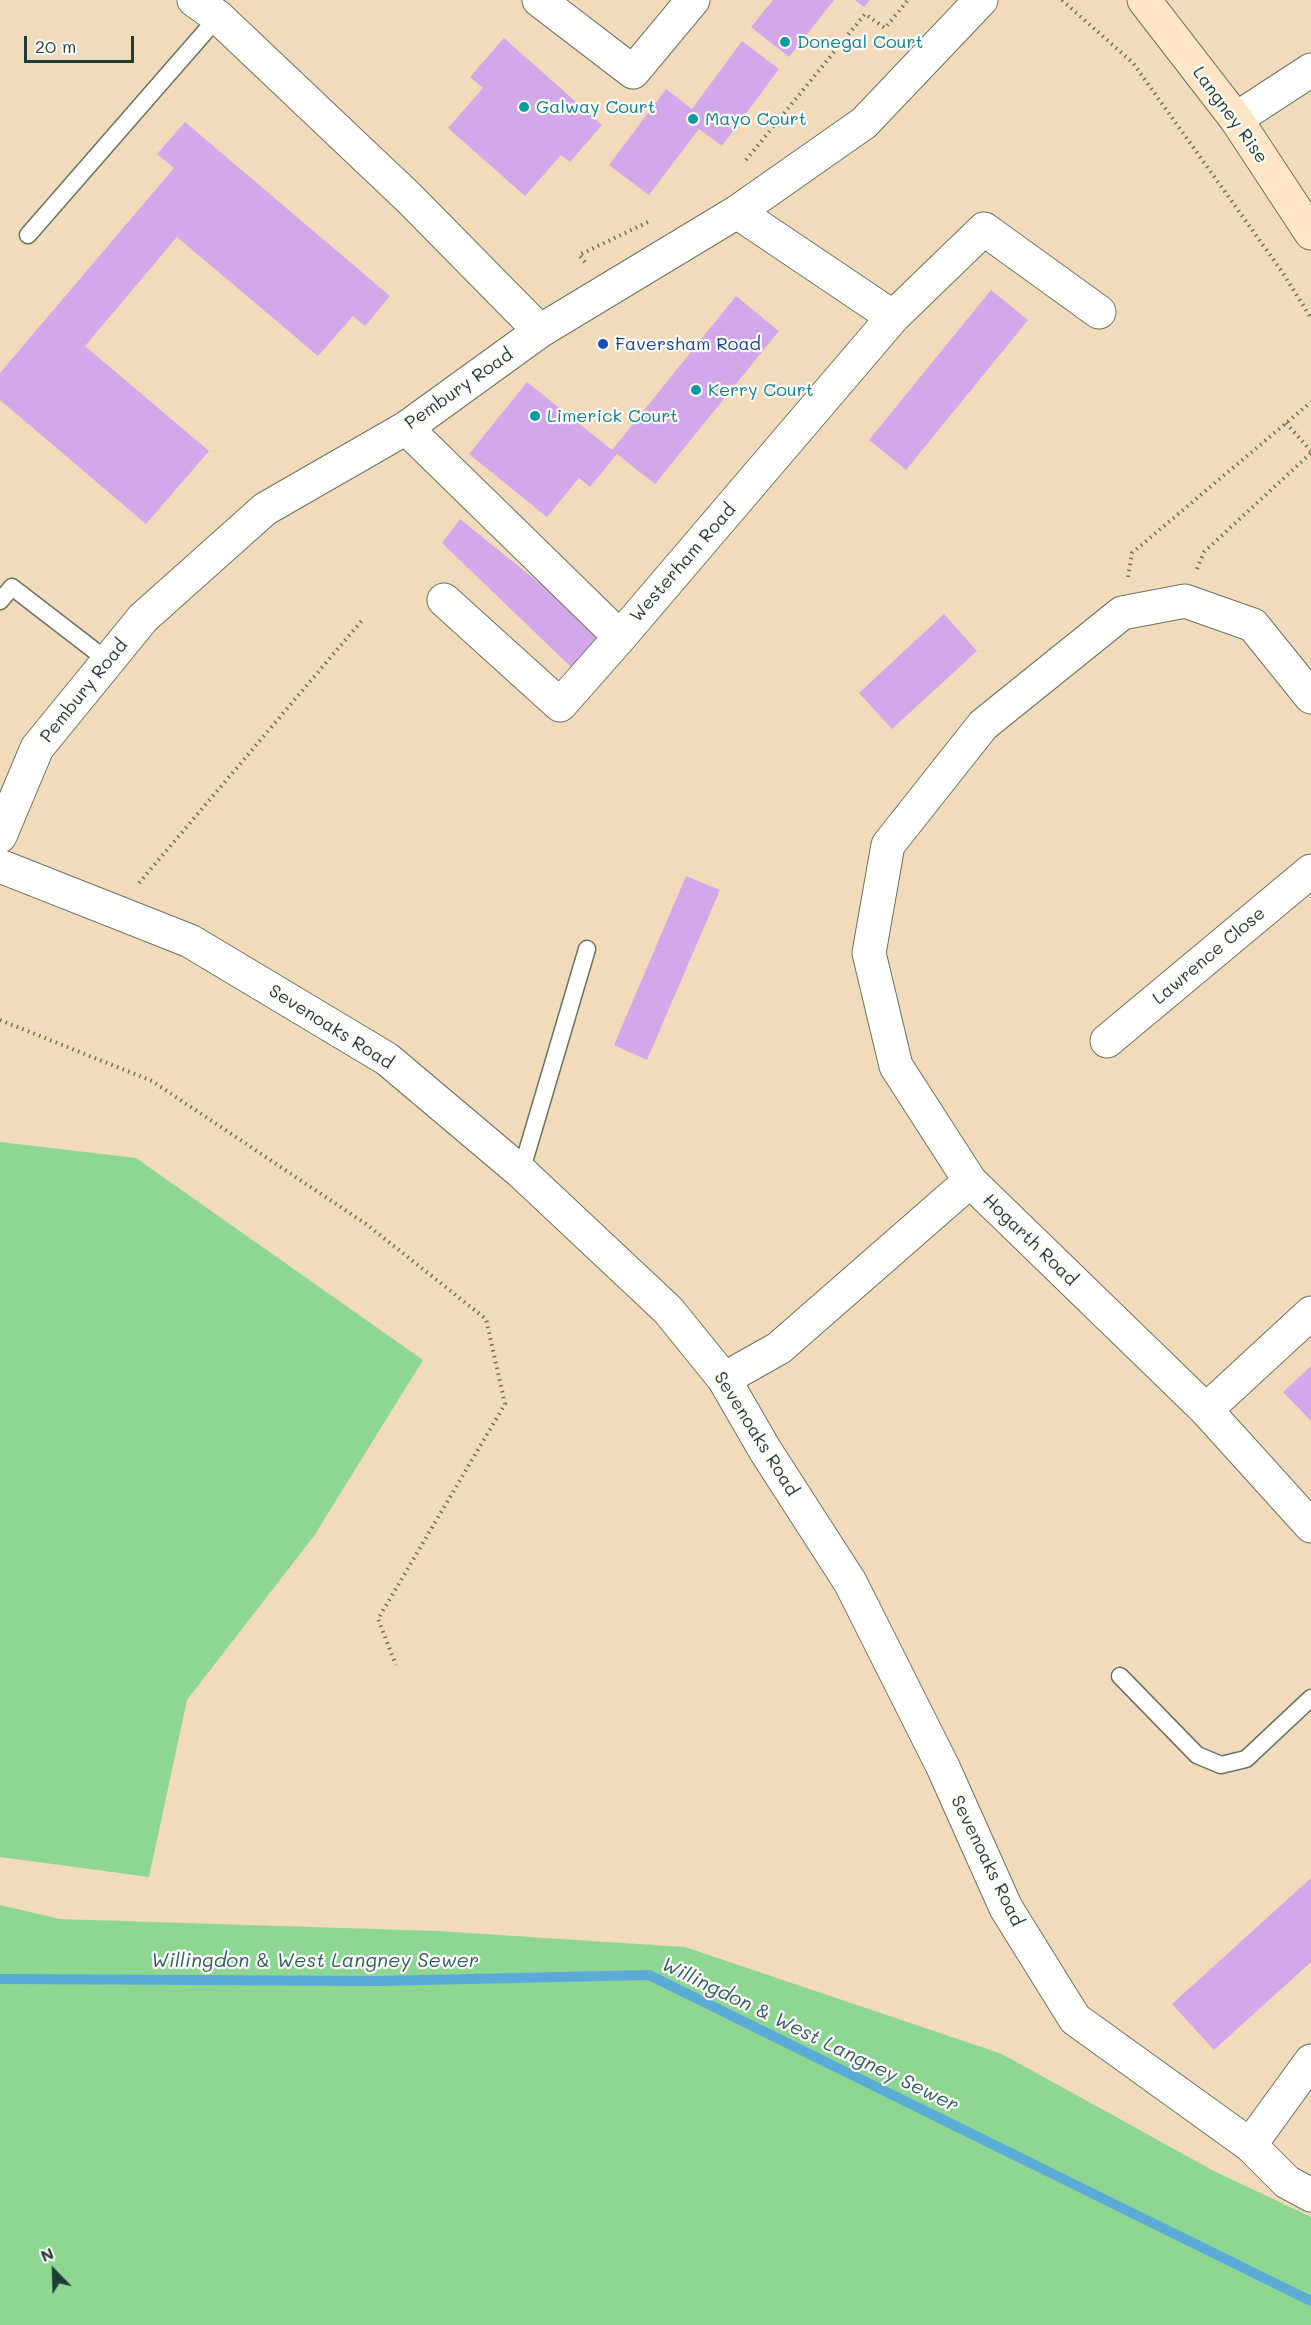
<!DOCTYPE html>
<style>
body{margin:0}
#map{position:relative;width:1311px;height:2325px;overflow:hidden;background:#f2dbbb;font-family:Mali,sans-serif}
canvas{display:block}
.north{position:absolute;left:24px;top:2241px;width:60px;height:60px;-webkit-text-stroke:4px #fdfcf7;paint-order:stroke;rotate:337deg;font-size:16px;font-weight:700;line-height:24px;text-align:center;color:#1f3d34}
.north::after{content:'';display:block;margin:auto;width:21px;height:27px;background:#1f3d34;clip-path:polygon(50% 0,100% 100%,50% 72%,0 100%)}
.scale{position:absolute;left:24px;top:36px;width:110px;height:27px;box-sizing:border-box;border:3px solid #1f3d34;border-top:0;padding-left:8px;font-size:18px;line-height:21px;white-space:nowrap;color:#1f3d34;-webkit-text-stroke:4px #fdfcf7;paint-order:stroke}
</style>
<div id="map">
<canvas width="1311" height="2325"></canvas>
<div class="north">N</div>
<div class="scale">20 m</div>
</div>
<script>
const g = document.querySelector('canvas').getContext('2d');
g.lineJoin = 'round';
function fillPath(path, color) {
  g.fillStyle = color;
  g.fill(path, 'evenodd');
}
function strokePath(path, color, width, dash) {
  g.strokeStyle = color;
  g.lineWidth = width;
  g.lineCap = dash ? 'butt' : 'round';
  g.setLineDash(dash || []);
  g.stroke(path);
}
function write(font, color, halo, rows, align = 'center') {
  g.font = font + ' Mali,sans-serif';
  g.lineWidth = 4.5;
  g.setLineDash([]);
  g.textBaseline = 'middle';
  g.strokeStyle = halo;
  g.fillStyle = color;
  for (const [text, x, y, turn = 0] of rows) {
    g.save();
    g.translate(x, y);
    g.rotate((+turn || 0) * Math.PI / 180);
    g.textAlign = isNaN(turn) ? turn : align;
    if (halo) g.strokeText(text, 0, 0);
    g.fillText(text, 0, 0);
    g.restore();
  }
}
fillPath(new Path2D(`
 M0,1142l136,16 287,202 -109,176 -127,164 -38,177 -149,-20z
 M0,1905l60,14 378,12 247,16 317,107 212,117 97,46v108h-1311z`), '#8ed793');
strokePath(new Path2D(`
 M0,1979l379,2 270,-6 662,326`), '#5cabd6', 10);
fillPath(new Path2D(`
 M773,0h61l-45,57 -38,-30z
 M855,0h15l-6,7z
 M504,38l98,87 -32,37 -9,-7 -36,41 -77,-68 35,-40 -13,-11z
 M742,41l37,28 -57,77 -23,-17 -50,66 -40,-30 57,-76 26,20z
 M185,122l205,174 -25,30 -12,-10 -35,40 -141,-119 -92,109 124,105 -63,73 -146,-124v-27l174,-205 -17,-14z
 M991,290l37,30 -122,150 -37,-30z
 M736,296l43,35 -124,153 -38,-30 -27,33 -11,-9 -32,39 -78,-63 58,-72 85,68z
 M460,519l145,117 -34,31 -129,-124z
 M944,614l33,37 -85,78 -33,-36z
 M686,876l34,14 -73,170 -33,-15z
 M1311,1366v55l-28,-29z
 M1311,1878v84l-97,88 -42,-46z`), '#d2a8ea');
const service = new Path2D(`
 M28,235l190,-218
 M0,601l12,-14 96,74
 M521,1172l66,-223
 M1120,1676l77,79 24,10 25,-6 65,-61`);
const minor = new Path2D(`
 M194,0l24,17 191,181 131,133
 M539,0l94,72 60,-72
 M1236,119l75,-49
 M737,212l156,105
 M406,428l214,209 273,-320 91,-88 115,83
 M444,600l116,105 60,-68
 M0,836l37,-88 71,-87 35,-43 122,-109 141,-81 134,-97 197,-119 127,-89 117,-123
 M1107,1041l204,-170
 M970,1181l-74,-115 -27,-113 19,-108 95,-120 139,-112 63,-12 68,24 58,72
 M724,1379l55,-31 191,-167 236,229 105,116
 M1206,1410l105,-97
 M1250,2145l61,-84`);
const tertiary = new Path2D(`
 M0,866l190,75 197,118 134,113 147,138 56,69 41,71 85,132 93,185 63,141 69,111 175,126 37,37 24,13`);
const secondary = new Path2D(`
 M1144,0l92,119 75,114`);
strokePath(service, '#697463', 19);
strokePath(minor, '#697463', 35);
strokePath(tertiary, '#697463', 35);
strokePath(secondary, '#697463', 35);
strokePath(new Path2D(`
 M1062,0l71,63 150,210 28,45
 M746,160l119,-146 20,14 23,-28
 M585,262l-6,-7 69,-33
 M1286,423l25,28
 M1197,569l7,-17 107,-99
 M1128,577l4,-24 179,-151
 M139,883l225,-265
 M0,1020l152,61 214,143 120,95 19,85 -127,215 18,46`), '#697463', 4, [1.5, 4.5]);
strokePath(service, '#fff', 16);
strokePath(minor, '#fff', 33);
strokePath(tertiary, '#fff', 33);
strokePath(secondary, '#fde5c5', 33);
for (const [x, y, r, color] of [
 [785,42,6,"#0f9aa8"],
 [524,107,6,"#0f9aa8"],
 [693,119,6,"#0f9aa8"],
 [603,344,6,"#1a4fb4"],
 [696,390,6,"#0f9aa8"],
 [535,416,6,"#0f9aa8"]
]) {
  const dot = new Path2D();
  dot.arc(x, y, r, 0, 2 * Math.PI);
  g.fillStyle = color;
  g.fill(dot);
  strokePath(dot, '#fdfcf7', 2);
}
write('18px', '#0d838f', '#fdfcf7', [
 ["Donegal Court",797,42],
 ["Galway Court",536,107],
 ["Mayo Court",705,119],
 ["Kerry Court",708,390],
 ["Limerick Court",547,416]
], 'left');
write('18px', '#1f3d34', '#fdfcf7', [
 ["Langney Rise",1230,115,54],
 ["Pembury Road",459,389,-35],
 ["Westerham Road",683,563,-49],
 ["Pembury Road",84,691,-51],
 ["Lawrence Close",1209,956,-40],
 ["Sevenoaks Road",331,1027,32],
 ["Hogarth Road",1030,1240,44],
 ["Sevenoaks Road",756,1434,58],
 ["Sevenoaks Road",987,1861,64]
]);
write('18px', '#164399', '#fdfcf7', [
 ["Faversham Road",615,344]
], 'left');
write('italic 20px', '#315e65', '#fdfcf7', [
 ["Willingdon & West Langney Sewer",315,1961],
 ["Willingdon & West Langney Sewer",810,2035,26]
]);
</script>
